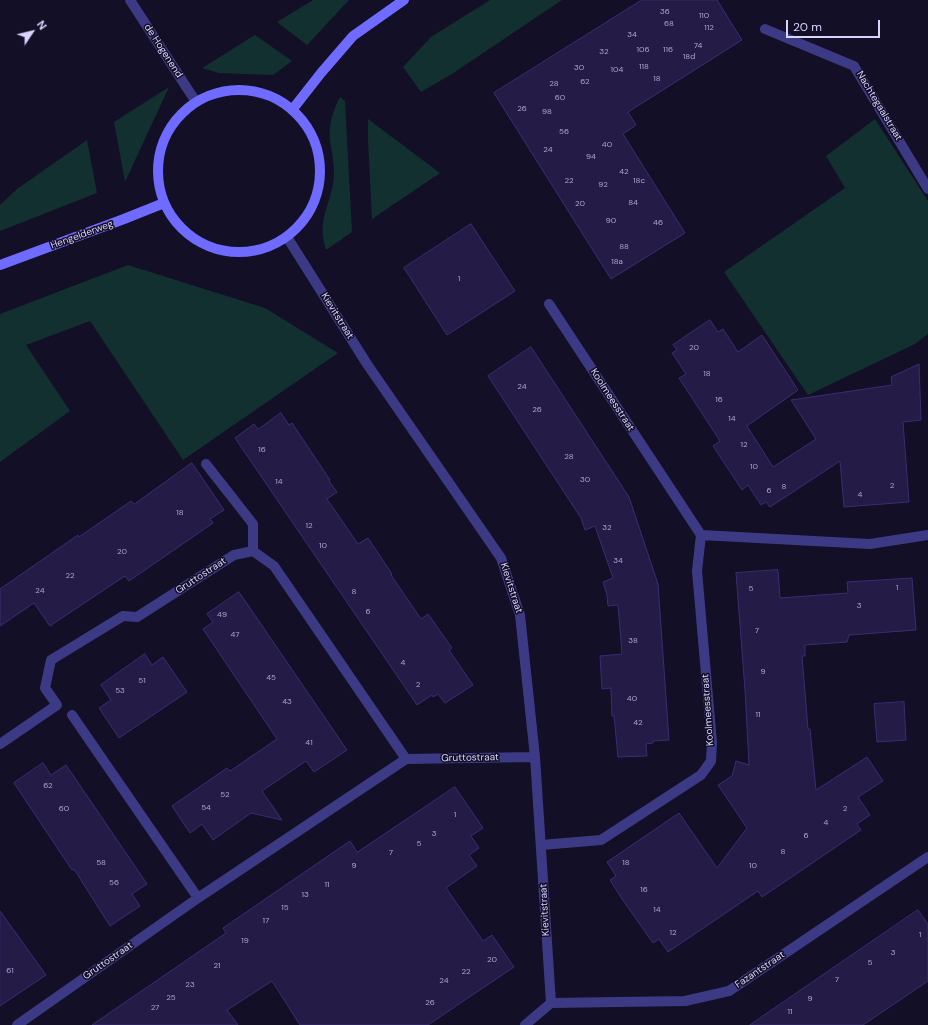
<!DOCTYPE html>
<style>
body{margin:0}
#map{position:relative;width:928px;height:1025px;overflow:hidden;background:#130f26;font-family:"DM Sans",sans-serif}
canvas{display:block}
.north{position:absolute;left:12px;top:12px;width:40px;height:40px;-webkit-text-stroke:3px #130f26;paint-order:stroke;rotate:55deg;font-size:11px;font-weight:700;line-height:16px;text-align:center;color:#d9d4ff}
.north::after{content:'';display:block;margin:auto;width:14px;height:18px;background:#d9d4ff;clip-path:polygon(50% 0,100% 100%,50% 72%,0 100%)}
.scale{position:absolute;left:786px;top:20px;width:94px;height:18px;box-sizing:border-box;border:2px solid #d9d4ff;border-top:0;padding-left:5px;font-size:12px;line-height:14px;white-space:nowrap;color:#d9d4ff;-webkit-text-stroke:3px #130f26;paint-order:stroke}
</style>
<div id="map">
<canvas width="928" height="1025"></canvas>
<div class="north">N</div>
<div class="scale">20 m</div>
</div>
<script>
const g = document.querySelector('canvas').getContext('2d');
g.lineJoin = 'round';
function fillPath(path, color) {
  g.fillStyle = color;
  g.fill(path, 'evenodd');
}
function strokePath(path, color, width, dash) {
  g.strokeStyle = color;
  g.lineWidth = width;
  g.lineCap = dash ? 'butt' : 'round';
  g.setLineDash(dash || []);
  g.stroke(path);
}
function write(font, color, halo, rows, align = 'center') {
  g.font = font + ' "DM Sans",sans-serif';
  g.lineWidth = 3;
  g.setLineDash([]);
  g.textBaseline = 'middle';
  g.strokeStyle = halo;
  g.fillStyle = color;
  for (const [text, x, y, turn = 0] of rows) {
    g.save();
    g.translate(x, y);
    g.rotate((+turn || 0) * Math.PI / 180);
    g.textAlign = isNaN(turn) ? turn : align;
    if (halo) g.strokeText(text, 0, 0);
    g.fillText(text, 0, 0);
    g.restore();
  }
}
fillPath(new Path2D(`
 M313,0h36l-42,45 -30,-23z
 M490,0h72l-110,74 -31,18 -18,-25 28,-30z
 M255,35l37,26 -19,14 -54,-2 -17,-5z
 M169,87l-44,95 -11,-60z
 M340,97l5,4 7,131 -26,18c-10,-33 6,-45 8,-75 0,-12 -2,-22 -4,-34 -2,-15 3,-31 10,-44z
 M368,119l72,54 -68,46 -4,-79z
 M875,119l53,82v133l-13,10 -107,51 -84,-123 121,-84 -19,-32z
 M87,140l10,53 -97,38v-26l17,-16z
 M128,265l137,43 73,45 -155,107 -93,-139 -64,24 44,66 -70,51v-148z`), '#12302f');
const building = new Path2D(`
 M642,0h75l25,40 -114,72 8,13 -13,9 62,99 -74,46 -117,-186z
 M471,224l44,67 -68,44 -43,-67z
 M710,320l8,12 5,-3 15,23 24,-17 36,55 -51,36 26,41 43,-28 -25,-39 101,-15 -1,-8 28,-13 2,56 -18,2 6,80 -65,5 -4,-46 -70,46 -4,-5 -5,3 -13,-20 -6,5 -29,-44 7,-5 -41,-63 7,-4 -14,-21 5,-3 -4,-5z
 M531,347l98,150 29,87 11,156 -16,1v2l-7,1 1,12 -29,1 -4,-41h-2l-1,-28 -9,1 -2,-33 22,-2 -4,-49 -10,1 -1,-11 -4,-13 10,-4 -18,-52 -10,4 -4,-12 -93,-142z
 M281,413l8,12 3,-2 38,57 -1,1 8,11 -10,7 31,45 10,-6 24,36 -1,1 30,44 7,-5 24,34 -3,2 24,35 -28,18 -7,-9 -5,3 -1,-2 -15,10 -182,-267 19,-14 4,5z
 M192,463l32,47 -14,9 3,4 -84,58 -4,-5 -75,50 -16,-23 -34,23v-37l78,-54 1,2 52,-36 3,3z
 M778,570l2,28 68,-5 -1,-11 65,-4 4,52 -67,5 -2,7 -42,3v11h-3l6,73h2l6,61 51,-33 16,24 -25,16 12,18 -13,9 4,6 -99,67 -4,-6 -90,61 -9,-13 -6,4 -31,-44 -12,-19 6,-4 -9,-14 72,-49 38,55 30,-40 -29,-43 14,-9 4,-15 13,4 -4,-75 -9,-117z
 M239,592l108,158 -33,22 -8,-11 -44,30 20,29 -31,-7 -38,27 -11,-16 -12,9 -18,-27 55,-38 3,3 47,-32 -74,-110 10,-7 -6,-8z
 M145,654l7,11 11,-8 24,35 -68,46 -20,-30 12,-8 -10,-15z
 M904,702l2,38 -29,2 -3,-38z
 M43,763l8,12 15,-10 81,119 -15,10 8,12 -30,20 -36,-57 -2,1 -58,-87z
 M455,787l28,41 -12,8 8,12 -10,7 8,11 -31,22 37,53 9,-6 22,32 -86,58h-128l-28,-44 -45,29 11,15h-146l134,-92 -3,-5 127,-87 7,11z
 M918,910l10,14v57l-65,44h-113z
 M0,911l46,64 -46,31z`);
fillPath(building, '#241b47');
strokePath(building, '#3b2d73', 1);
strokePath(new Path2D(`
 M206,464l47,60v27`), '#3d3a85', 10);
strokePath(new Path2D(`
 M130,0l66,102
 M765,29l89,37 74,123
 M287,237l80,127 134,194 19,57 15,142 16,246
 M549,304l152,231
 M72,715l126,183
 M0,744l57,-39 -12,-17 6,-28 72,-44 14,1 97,-62 19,-4 21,15 132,193 129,-2
 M541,845l60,-5 100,-65 10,-14 1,-18 -15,-172 4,-36 169,9 58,-9
 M17,1025l181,-127 208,-139
 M525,1025l26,-22 134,-2 44,-10 199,-134`), '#3d3a85', 10);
strokePath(new Path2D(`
 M158 171a81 81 0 1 1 162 0a81 81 0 1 1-162 0Z
 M292,110l29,-37 32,-37 51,-36
 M0,265l124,-46 40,-16`), '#6f6bff', 10);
write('8px', '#aca6d1', null, [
 ["36",665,12],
 ["110",704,16],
 ["68",669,24],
 ["112",709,28],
 ["34",632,35],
 ["74",698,46],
 ["106",643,50],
 ["116",668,50],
 ["32",604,52],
 ["18d",689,57],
 ["118",644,67],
 ["30",579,68],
 ["104",617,70],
 ["18",657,79],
 ["62",585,82],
 ["28",554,84],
 ["60",560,98],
 ["26",522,109],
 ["98",547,112],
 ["56",564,132],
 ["40",607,145],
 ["24",548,150],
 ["94",591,157],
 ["42",624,172],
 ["22",569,181],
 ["18c",639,181],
 ["92",603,185],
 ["84",633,203],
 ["20",580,204],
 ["90",611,221],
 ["46",658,223],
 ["88",624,247],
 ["18a",617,262],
 ["1",459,279],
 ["20",694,348],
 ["18",707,374],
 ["24",522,387],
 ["16",719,400],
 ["26",537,410],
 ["14",732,419],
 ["12",744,445],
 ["16",262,450],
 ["28",569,457],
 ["10",754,467],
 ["30",585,480],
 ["14",279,482],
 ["2",892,486],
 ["8",784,487],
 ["6",769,491],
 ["4",860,495],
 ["18",180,513],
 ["12",309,526],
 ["32",607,528],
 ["10",323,546],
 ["20",122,552],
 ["34",618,561],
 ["22",70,576],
 ["1",897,588],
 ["5",751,589],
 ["24",40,591],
 ["8",354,592],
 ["3",859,606],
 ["6",368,612],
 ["49",222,615],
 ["7",757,631],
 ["47",235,635],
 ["38",633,641],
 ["4",403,663],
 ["9",763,672],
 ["45",271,678],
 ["51",142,681],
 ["2",418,685],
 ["53",120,691],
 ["40",632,699],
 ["43",287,702],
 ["11",758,715],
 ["42",638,723],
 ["41",309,743],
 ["62",48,786],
 ["52",225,795],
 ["54",206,808],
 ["60",64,809],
 ["2",845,809],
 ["1",455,815],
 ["4",826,823],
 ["3",434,834],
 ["6",806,836],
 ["5",419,844],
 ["8",783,852],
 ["7",391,853],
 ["58",101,863],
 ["18",626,863],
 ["9",354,866],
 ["10",753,866],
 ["56",114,883],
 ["11",327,885],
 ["16",644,890],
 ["13",305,895],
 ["15",285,908],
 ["14",657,910],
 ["17",266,921],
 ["12",673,933],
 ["1",920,935],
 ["19",245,941],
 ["3",893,953],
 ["20",492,960],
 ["5",870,963],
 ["21",217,966],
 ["61",10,971],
 ["22",466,972],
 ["7",837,980],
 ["24",444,981],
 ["23",190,985],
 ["25",171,998],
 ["9",810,999],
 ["26",430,1003],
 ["27",155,1008],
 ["11",790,1012]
]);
write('10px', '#d9d4ff', '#130f26', [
 ["de Hogenend",163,51,57],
 ["Nachtegaalstraat",879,106,59],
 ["Hengelderweg",82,235,-20],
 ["Kievitstraat",337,316,58],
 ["Koolmeesstraat",612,400,57],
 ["Gruttostraat",201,576,-33],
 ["Kievitstraat",511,588,72],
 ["Koolmeesstraat",708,710,-94],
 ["Gruttostraat",470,758,-1],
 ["Kievitstraat",545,910,-93],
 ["Gruttostraat",108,961,-35],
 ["Fazantstraat",760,970,-34]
]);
</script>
